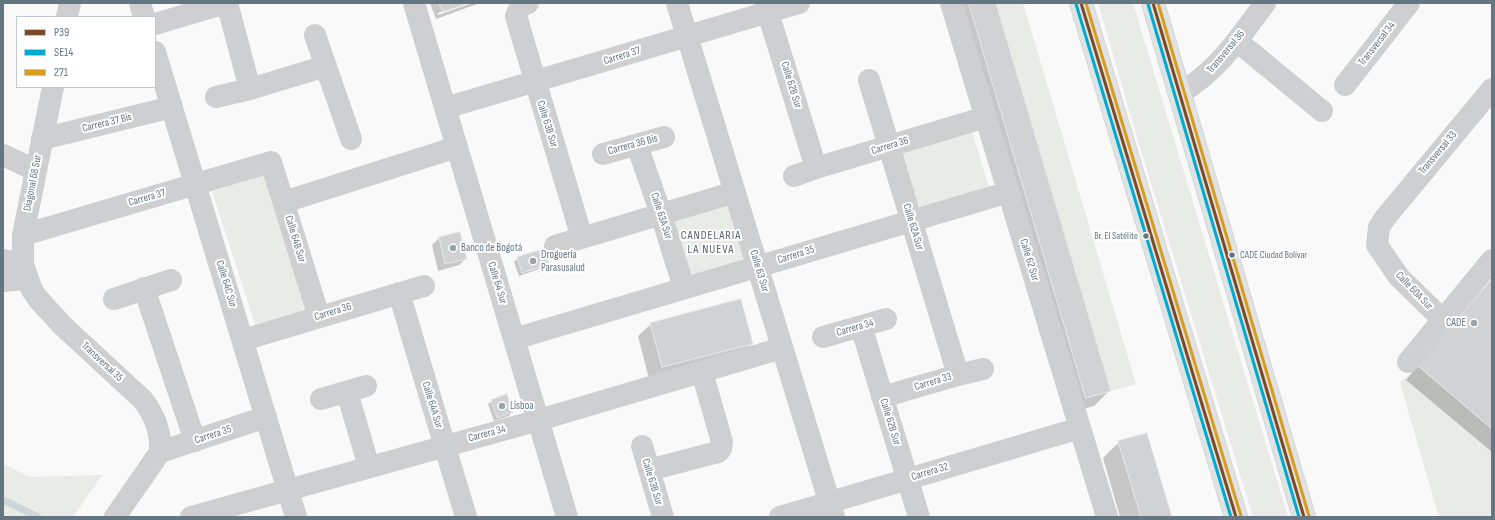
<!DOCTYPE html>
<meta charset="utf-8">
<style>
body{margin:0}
#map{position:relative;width:1495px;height:520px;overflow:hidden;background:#f9f9f9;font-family:"Sofia Sans Condensed",sans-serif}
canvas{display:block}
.frame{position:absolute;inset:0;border:4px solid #657683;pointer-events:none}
.legend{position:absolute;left:16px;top:16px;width:140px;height:72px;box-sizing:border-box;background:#fff;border:1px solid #c1c8cd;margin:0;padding:5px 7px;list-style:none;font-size:12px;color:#657683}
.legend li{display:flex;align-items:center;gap:8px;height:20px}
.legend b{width:20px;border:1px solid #c1c8cd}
</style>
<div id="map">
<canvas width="1495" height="520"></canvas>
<div class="frame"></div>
<ul class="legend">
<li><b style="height:5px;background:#7a4b2a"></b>P39</li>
<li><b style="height:5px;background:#00a9ce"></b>SE14</li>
<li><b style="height:5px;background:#da9c1a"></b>271</li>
</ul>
</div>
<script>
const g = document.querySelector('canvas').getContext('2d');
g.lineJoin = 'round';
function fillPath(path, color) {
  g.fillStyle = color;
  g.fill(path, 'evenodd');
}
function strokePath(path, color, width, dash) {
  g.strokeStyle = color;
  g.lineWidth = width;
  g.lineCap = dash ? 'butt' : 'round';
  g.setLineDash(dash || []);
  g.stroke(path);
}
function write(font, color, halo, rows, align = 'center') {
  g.font = font + ' "Sofia Sans Condensed",sans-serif';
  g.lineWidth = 4;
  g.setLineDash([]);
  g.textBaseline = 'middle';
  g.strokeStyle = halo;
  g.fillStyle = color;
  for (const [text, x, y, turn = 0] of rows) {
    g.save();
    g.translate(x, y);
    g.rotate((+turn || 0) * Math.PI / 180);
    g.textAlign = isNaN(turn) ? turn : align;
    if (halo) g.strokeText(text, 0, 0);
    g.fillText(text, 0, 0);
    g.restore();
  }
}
fillPath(new Path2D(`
 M996,3h27l113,381 -25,7z
 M1098,3h35l155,514h-35l-120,-393z
 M969,122l23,75 -81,24 -22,-75z
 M264,175l44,135 -52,17 -44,-136z
 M735,192l23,74 -74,22 -23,-74z
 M1418,366l74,63v88h-53l-39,-134z
 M3,464l27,13 72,-2 -29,42h-70z`), '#e8ebe6');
fillPath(new Path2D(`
 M430,3h36l-28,10v2l34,-12h8l-44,16z
 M955,3h40l115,387 -16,16 -24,7z
 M459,233l7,25 -7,7 -21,6 -6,-26 7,-7z
 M518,258l30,6 -3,3 -26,9 -5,-14z
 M1492,279v173l-86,-72z
 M651,324l101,20 -13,12 -90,23 -11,-43z
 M492,401l20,11 -3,4 -15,5 -6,-17z
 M1119,442l52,75h-51l-17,-59z`), '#0003');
strokePath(new Path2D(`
 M3,500l35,17`), '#ced6d9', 7);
const building = new Path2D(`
 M439,3h30l-26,9z
 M969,3h27l115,388 -25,7z
 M460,232l7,27 -22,5 -6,-27z
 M544,249l5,15 -27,9 -5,-16z
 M1492,279v150l-74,-63z
 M741,299l12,45 -91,23 -12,-44z
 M507,394l6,18 -16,6 -6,-18z
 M1147,433l25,84h-31l-23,-76z`);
fillPath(building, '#d0d2d3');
strokePath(building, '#e8e8e8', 1);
const major = new Path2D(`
 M1081,3l155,514
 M1153,3l151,514`);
strokePath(major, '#d5d6d7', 24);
strokePath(new Path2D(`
 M140,3l4,14
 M227,3l23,86
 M414,3l153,514
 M528,3l-7,2 -5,11 66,222
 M677,3l157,514
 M765,3l51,165
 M951,3l156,514
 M67,17l3,-14
 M155,24l71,-21
 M315,35l36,104
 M1237,41l85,70
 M155,52l141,465
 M869,80l89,295
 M1345,85l64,-82
 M53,87l-30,148v30l9,25 6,9 25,27 80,74c12,16 18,31 17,52l-45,65
 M1180,93c37,-21 60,-56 85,-90
 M216,97l34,-8 76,-23
 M445,108l354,-105
 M42,139l130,-32
 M637,145l24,69 23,74
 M603,154l61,-17
 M3,155l32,15
 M794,176l22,-8 170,-51
 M284,202l173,-55
 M23,235l248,-73 48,155
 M555,246l180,-54
 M3,260l20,5
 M3,281l24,-2
 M144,288l51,153
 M399,293l67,224
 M114,299l57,-19
 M1443,320l-44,-43 -22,-32 2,-18 6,-9 107,-129
 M861,326l58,191
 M823,337l63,-18
 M514,339l495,-147
 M243,340l181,-54
 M1408,362l84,-102
 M347,392l22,75
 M882,397l76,-22 25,-6
 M321,399l45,-13
 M642,446l21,71
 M160,452l106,-35
 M649,470l69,-18 3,-3 1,-7 -20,-70
 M191,517l348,-97 243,-72
 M780,517l300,-89`), '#cecfd0', 22);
strokePath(major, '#e1e2e2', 22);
strokePath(new Path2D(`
 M1081,3l155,514
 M1153,3l151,514`), '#7a4b2a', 3);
strokePath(new Path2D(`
 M1076,4l155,513
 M1148,4l151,513`), '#00a9ce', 3);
strokePath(new Path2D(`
 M1086,3l155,513
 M1158,3l151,513`), '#da9c1a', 3);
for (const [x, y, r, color] of [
 [1146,236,3.5,"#657683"],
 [453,248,4,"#99a4ac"],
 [1232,255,3.5,"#657683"],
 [533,261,4,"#99a4ac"],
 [1474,323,4,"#99a4ac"],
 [502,406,4,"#99a4ac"]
]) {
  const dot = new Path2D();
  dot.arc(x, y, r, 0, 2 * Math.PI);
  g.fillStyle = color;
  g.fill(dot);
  strokePath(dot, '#fff', 1.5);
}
write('10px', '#657683', '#fff', [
 ["Br. El Satélite",1138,236],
 ["CADE Ciudad Bolívar",1240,255,"left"]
], 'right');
write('11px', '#657683', '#fff', [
 ["Transversal 34",1377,44,-52],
 ["Transversal 36",1226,52,-50],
 ["Carrera 37",622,56,-17],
 ["Calle 62B Sur",791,85,73],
 ["Carrera 37 Bis",107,123,-14],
 ["Calle 63B Sur",547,124,73],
 ["Carrera 36 Bis",633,145,-15],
 ["Carrera 36",890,146,-17],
 ["Transversal 33",1438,153,-50],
 ["Diagonal 68 Sur",33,183,-79],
 ["Carrera 37",147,198,-16],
 ["Calle 63A Sur",661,216,72],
 ["Calle 62A Sur",913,227,73],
 ["Calle 64B Sur",295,239,73],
 ["Carrera 35",796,255,-17],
 ["Calle 62 Sur",1029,260,73],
 ["Calle 63 Sur",759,271,73],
 ["Calle 64 Sur",497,283,73],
 ["Calle 64C Sur",226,284,73],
 ["Calle 60A Sur",1414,291,46],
 ["Carrera 36",333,312,-17],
 ["Carrera 34",855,328,-16],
 ["Transversal 35",102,362,43],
 ["Carrera 33",933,382,-17],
 ["Calle 64A Sur",432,405,73],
 ["Calle 62B Sur",890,422,73],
 ["Carrera 34",487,434,-15],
 ["Carrera 35",213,435,-18],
 ["Carrera 32",930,472,-17],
 ["Calle 63B Sur",652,482,73]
]);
write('11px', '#657683', '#fff', [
 ["Banco de Bogotá",461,248],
 ["Drogueria",541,255],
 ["Parasusalud",541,268],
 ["CADE",1466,323,"right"],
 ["Lisboa",510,406]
], 'left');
g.letterSpacing = '1px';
write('12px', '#57646e', '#fff', [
 ["CANDELARIA",711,236],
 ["LA NUEVA",711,250]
]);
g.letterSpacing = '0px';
</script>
